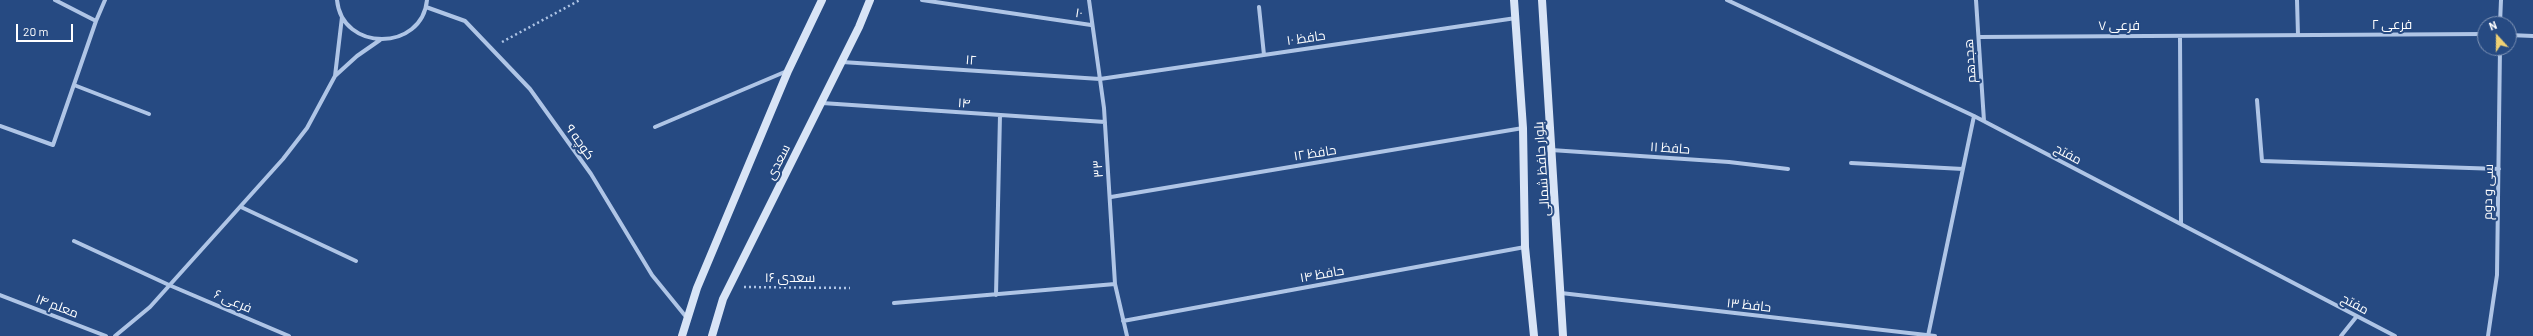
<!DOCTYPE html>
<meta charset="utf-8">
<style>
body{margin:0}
#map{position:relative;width:2533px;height:336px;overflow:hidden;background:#264a82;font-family:Barlow,sans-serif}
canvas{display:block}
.north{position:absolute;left:2477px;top:16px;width:40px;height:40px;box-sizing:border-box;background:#264a82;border:1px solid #7d92b4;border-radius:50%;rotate:339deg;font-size:11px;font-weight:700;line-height:16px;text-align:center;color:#fff}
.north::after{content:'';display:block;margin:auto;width:14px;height:18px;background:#efd174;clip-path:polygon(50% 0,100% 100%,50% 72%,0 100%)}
.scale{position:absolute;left:16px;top:24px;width:57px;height:18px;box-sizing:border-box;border:2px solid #fff;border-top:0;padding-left:5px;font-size:12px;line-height:14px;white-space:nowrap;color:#fff;-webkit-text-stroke:3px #264a82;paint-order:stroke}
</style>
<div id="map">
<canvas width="2533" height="336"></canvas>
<div class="north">N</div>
<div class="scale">20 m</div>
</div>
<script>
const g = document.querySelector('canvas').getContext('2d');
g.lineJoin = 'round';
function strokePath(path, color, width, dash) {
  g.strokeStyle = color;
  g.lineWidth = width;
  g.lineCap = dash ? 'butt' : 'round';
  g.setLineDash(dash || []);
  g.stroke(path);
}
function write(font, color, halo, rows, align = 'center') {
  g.font = font + ' Barlow,Cairo,sans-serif';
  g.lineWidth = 4;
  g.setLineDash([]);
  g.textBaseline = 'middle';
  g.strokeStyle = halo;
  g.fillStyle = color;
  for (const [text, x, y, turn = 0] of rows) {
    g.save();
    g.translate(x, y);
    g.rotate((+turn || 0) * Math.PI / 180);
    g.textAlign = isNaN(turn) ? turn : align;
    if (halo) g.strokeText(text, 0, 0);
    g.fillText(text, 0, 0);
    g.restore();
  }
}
strokePath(new Path2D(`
 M502,42l78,-42
 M744,287l106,1`), '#afc5e6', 2.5, [2, 3]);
strokePath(new Path2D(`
 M55,0l41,21
 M337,0c5,52 85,52 90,0
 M922,0l169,25
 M1089,0l15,108 11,176 12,52
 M1727,0l247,116 421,220
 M1976,0l8,121
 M2297,0l1,35
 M426,7l39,14 65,68 61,85 61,101 35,43
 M1259,7l5,48
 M2500,24l1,-24
 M2509,35l24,1
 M2180,36l1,188
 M1979,37l506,-3
 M842,62l258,17 416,-61
 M335,76l7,-59
 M74,85l75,29
 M2257,100l5,61 237,8
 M822,103l283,19
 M0,126l53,19 43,-124 9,-21
 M655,127l132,-56
 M1551,150l178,12 59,7
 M1851,163l112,6
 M1111,197l412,-69
 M241,207l115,54
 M74,241l95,44 120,51
 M1561,293l374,43
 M0,295l106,41
 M996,295l4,-180
 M894,303l221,-19
 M1123,321l402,-74
 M115,336l35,-29 133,-148 24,-31 28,-52 22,-20 23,-16
 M1928,336l46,-220
 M2341,336l16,-20
 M2488,336l9,-61 3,-227`), '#afc5e6', 4);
strokePath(new Path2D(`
 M1514,0l9,128 2,119 9,89
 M1542,0l21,336
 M682,336l15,-48 91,-217 34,-71
 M712,336l11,-37 136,-272 11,-27`), '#d8e4f6', 8);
write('13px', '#fff', '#264a82', [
 ["۱۰",1079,13,9],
 ["فرعی ۲",2392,25],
 ["فرعی ۷",2119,26],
 ["حافظ ۱۰",1306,38,-8],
 ["۱۲",971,60,4],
 ["هجدهم",1970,61,-94],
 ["۱۴",964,103,4],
 ["کوچه ۹",580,142,55],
 ["حافظ ۱۱",1670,148,4],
 ["حافظ ۱۲",1315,153,-9],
 ["مفتح",2068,154,28],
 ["سعدی",778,162,-63],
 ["۳۳",1098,169,-95],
 ["بلوار حافظ شمالی",1542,169,-94],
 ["سی و دوم",2488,192,-89],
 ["حافظ ۱۴",1322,274,-10],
 ["سعدی ۱۶",790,278],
 ["فرعی ۶",233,301,23],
 ["مفتح",2355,304,28],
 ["حافظ ۱۳",1749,305,6],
 ["معلم ۱۴",57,306,21]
]);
</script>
